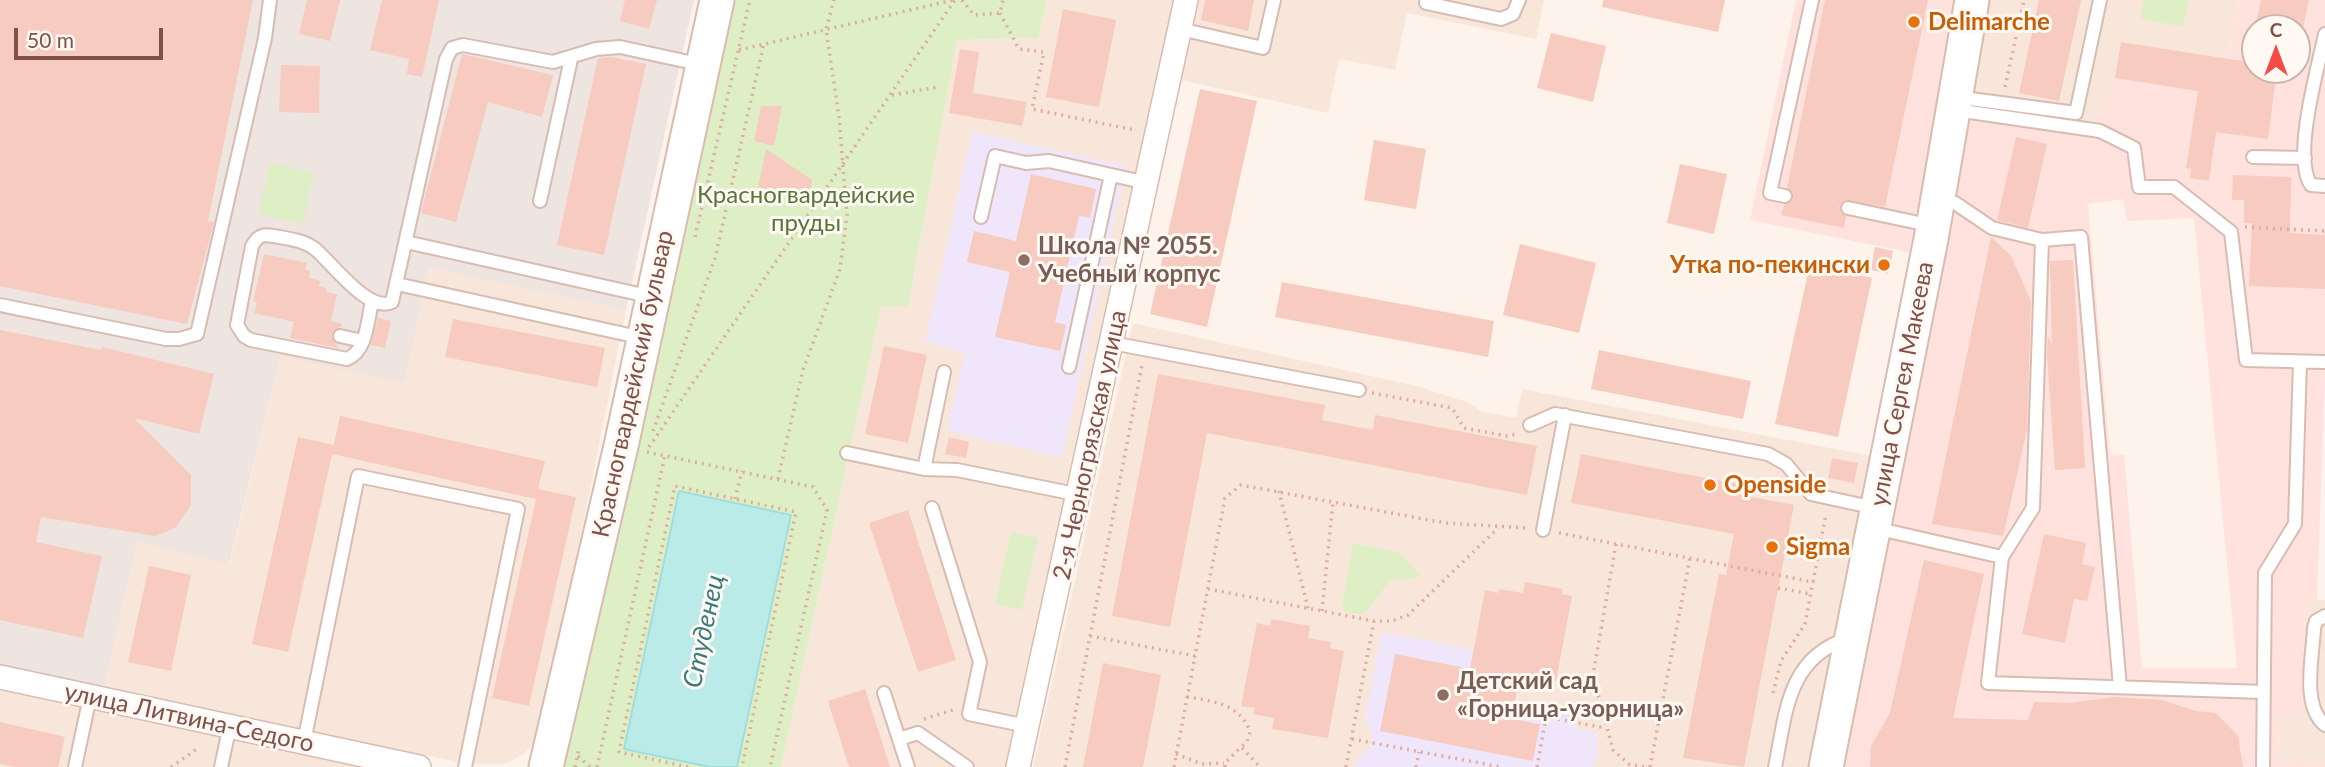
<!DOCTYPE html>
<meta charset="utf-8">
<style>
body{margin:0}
#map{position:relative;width:2325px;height:767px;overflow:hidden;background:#fef3ea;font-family:Lato,sans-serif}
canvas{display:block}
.north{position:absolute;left:2241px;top:14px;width:70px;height:70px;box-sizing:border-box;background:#fff8f3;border:2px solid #cbb6af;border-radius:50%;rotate:0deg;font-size:19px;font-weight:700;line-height:28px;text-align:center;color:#7e5249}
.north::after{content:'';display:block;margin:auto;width:24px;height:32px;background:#f44b44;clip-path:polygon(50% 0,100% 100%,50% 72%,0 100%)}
.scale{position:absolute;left:14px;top:28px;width:149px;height:32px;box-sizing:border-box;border:4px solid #7e5249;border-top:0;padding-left:9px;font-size:21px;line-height:24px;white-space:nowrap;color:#7e5249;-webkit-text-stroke:5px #fff8f3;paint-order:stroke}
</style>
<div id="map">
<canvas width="2325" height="767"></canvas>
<div class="north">С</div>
<div class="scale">50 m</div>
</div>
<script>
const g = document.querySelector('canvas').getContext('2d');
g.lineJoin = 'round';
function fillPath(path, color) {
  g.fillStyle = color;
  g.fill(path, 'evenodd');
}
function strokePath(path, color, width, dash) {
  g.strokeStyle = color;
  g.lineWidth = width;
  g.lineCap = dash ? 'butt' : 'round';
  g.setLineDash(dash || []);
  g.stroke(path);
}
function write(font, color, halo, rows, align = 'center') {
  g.font = font + ' Lato,sans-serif';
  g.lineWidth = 6;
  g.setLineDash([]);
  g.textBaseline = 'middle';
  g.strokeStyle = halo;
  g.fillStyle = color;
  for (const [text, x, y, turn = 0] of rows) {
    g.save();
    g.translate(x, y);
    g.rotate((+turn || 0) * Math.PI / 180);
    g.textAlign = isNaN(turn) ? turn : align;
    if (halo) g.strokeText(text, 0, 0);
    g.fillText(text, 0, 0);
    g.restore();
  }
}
fillPath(new Path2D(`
 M1047,0h497l-8,39 -129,-26 -12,57 -56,-11 -11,54 -169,-38 -153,692h-225l100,-462 27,2 49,-267 81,-2z
 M1985,0h255l-12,59 -107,-17 -6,36 -19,46 -130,-19z
 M429,268l197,42 -83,414 -7,17 -14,14 -17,9h-38l-363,-75 33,-147 93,21 50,-207 147,-80z
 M1133,323l283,63 51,16 13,9 36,7 6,-29 355,68 -64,310h-780z
 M2305,600h20v164l-47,-2 1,-48h23z
 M0,689l206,43 164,35h-370z`), '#f9e6da');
fillPath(new Path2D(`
 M1796,0h167l-46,254 -167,-34z
 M2240,0h85v375l-8,225h-12l-3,114h-23l-1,48 47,2v3h-490l131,-662 130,19 19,-46 6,-36 107,17zM2255,28h42v42h-42zM2123,199l4,22 67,-3 43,450h-95l-18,-213h-14l-22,-251z`), '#ffe1de');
fillPath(new Path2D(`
 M0,0h694l-68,310 -197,-42 -25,115 -124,-27 -51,208 -92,-22 -33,147 -104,-24z`), '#eee4e0');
fillPath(new Path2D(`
 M972,132l154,34 -64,291 -114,-26 17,-79 -40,-10z
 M1382,632l91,17 -4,24 48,16 -2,12 62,13 -2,14 22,4v25l-6,10h-235l2,-9 11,-9 2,-7 1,-10 -7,-12z`), '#f0e6fb');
fillPath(new Path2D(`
 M731,0h316l-9,38 -81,2 -49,267 -27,-1 -100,461h-217z
 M2144,0h45l-6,27 -43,-9z
 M270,163l44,10 -11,51 -44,-10z
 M1011,532l27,6 -16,72 -27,-6z
 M1353,543l47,10 20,22 -4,3 -26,3 -27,34 -22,-5z`), '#deefc6');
const water = new Path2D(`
 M679,491l112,24 -54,252h-27l-86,-18z`);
fillPath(water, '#bbebe9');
strokePath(water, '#a0dedd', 2);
fillPath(new Path2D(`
 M0,0h253l-45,221 6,1 -27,102 -187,-38z
 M307,0h33l-10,41 -31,-7z
 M382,0h57l-17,77 -15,-3 2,-15 -39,-9z
 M625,0h32l-8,29 -29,-8z
 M1205,0h49l-6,31 -47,-11z
 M1603,0h122l-7,32 -116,-25z
 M1825,0h103l-43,207 -40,-7 -6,7 7,10 -2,11 -63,-13 3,-10 9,-7v-5l-6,-5z
 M2039,0h42l-22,101 -40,-8z
 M2261,0h48l-6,28h-48z
 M1063,9l53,11 -17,87 -53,-10z
 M1551,33l55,13 -13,56 -56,-14z
 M2121,42l134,21v7h22l-9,69 -52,-7 -7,49 -19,-3 1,-9 -5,-1 12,-77 -83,-13z
 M960,49l19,3 -6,41 54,9 -5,24 -73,-13z
 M462,54l91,21 -11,42 -54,-15 -32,120 -35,-9z
 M611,57l35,7 -42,191 -47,-10 41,-187z
 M281,65l39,1 -1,47 -40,-1z
 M1200,89l57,12 -50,226 -57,-13z
 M761,106h21l-8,40 -20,-5z
 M2016,137l31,7 -19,84 -31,-8z
 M1374,140l52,9 -10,60 -52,-9z
 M766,149l46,31 -3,18 -51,-10z
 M1680,164l47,10 -13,60 -47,-11z
 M1031,174l65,15 -6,29 -11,-2 -24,106 11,3 -6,26 -65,-14 15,-65 -43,-10 7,-31 42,10z
 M2233,175l58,2 -1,56 35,2v54l-76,-3 3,-63h-8v-23h-12z
 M1991,237l20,19 20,45 -4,129 -24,106 -71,-12z
 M1520,244l76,19 -17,70 -76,-18z
 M1875,247l18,4 -5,23 -17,-4z
 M264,254l43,9 -2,6 5,2 -1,7 11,3 -1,5 7,2v4l11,2 -6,27 12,3 -12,11 7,13 -48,-10 4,-16 -40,-9 3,-11h-4z
 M2073,260l12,208 -30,2 -8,-115 1,-19 4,10 -2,-85z
 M1810,264l62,14 -34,159 -63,-13z
 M1282,282l212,39 -6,36 -213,-40z
 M378,318l13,3 -6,27 -14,-3z
 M453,319l152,29 -8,39 -152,-30z
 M0,330l101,20 1,-3 112,27 -15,60 -65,-16 57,57v30l-16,23 -20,8 -114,-19 -5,25 66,14 -19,82 -83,-18z
 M884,346l43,9 -19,88 -43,-9z
 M1599,350l152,31 -8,38 -152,-30z
 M1158,374l167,31 -3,15 51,10 2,-15 162,31 -10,49 -320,-62 -37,194 -58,-11z
 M340,416l205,45 -7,28 38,8 -47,209 -37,-8 44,-199 -204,-45z
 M298,437l36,8 -46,207 -36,-8z
 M949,437l20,5 -3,16 -21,-4z
 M1581,454l162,31 -2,10 53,10 -50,262 -61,-9 36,-184 7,1 8,-41 -163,-31z
 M1832,458l26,5 -4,20 -26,-5z
 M908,510l48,150 -38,12 -49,-149z
 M2044,534l42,9 -4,21 13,3 -8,34 -13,-2 -9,44 -43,-9z
 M1924,560l60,14 -31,144 75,2 6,-18 36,1 44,-6 48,3 34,11 20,2 22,23 5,31h-373l1,-21 19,-33z
 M149,566l42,9 -20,96 -43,-9z
 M1525,582l38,7 -1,5 10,2 -16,85 -12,-2 -1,5 -24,-4 -8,39 29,5 -7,37 -153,-30 15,-77 75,15 15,-79 13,3 1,-4 24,4z
 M1271,619l39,7 -2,12 23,4 -1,6 14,3 -16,87 -56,-9 2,-11 -21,-4 2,-6 -14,-2 16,-83 13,3z
 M1103,663l58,12 -18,92h-60z
 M865,689l6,19 19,59h-41l-21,-66z
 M0,722l65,15 -7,30h-42l-16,-3z`), '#f7cbbf');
const lane = new Path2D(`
 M1426,3l75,16 12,-5 6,-14
 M1180,29l83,19 11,-48
 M2325,34c-7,34 -33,123 -14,151l14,1
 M1956,97l120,16 24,-113
 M1956,110l144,21 34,17 5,39h35l57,45 15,128 79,2
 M2253,157l52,1
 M1785,196l-15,-3 42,-193
 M540,201l31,-142
 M1955,203l37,25 50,12 -9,268 -31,49
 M1848,208l85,18
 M981,217l14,-61 31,7 23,-2 98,22
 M2042,240l39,-3 39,450
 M406,242l246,55
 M397,284l246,54
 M372,302c-5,20 -5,49 -25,57l-96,-19 -7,-4 -7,-11 15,-79c7,-13 14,-12 27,-9 12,2 26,4 36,12 17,14 54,65 77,53l54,-243 6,-11 11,-3 90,17 43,-13 24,-2 83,18
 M0,305l166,34h13l18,-5 68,-296 5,-38
 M340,336l23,5
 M1112,343l247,47
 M1069,367l42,-192
 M1530,425l25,-11 213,40 18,10 25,30 64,14
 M847,453l77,16 33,1 123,25
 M924,469l20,-97
 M932,508l48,154 -11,52 58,12
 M1875,528l127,29 -14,126 276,9
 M1543,530l22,-115
 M2325,616l-9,5 -2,7c-1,27 -13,78 11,97
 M884,693l24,74
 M899,739l19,-6 49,34
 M304,742l54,-266 160,33 -53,258
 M75,767l15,-70
 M221,767l9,-42
 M1775,767c11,-53 12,-109 72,-128
 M2263,767l2,-194 30,-49 5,-162`);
const street = new Path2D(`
 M0,677l419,90
 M1018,767l168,-767`);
const secondary = new Path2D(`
 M546,767l75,-321 96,-446
 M1826,767l105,-528 41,-239`);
strokePath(lane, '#d8bcb2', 16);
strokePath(street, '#d8bcb2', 26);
strokePath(secondary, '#dbbbaf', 37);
strokePath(new Path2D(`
 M962,0l12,15 26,-2 3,-13
 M1000,13l19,36 25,3 -12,57 103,21
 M739,50l214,-50
 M2005,87l19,-87
 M892,95l46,-8
 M2245,227l80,4
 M695,237l55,-237
 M1372,393l80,15 12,20 43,8 10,-2
 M653,431l62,-173 49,-215
 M649,447l306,-447
 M647,452l166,35 14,23 -57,257
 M778,479l25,-109 37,-101 7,-54 -8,-98 -13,-88 8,-29
 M1279,491l29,117
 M735,499l7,-28
 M1559,533l254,49 13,-68
 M1616,544l-23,131 20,75 16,14 16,3
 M1778,588l33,6
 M1208,589l166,32h18l16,-6 90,-87
 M1322,611l11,-109
 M1090,636l105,20 30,-158 16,-13 204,38 82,5
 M1773,693l8,-32 24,-37 8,-42
 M1187,697c25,4 54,7 63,35l-3,10 -6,5
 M1523,712l23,5
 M924,719l29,-9
 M1352,739l149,28
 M1176,754l26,10 22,-1
 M578,756l12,11
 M171,767l26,-18
 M575,767l4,-18
 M597,767l68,-312
 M688,767l-69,-15 56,-266 121,26 -54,255
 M1065,767l77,-402
 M1174,767l21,-111
 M1225,767v-4l16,-16 19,20
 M1346,767l28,-146
 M1416,767l3,-15
 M1537,767l9,-50 60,11
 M1650,767l40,-209`), '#ddada0', 3.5, [2, 5]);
strokePath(lane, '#fff', 12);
strokePath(street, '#fff', 23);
strokePath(secondary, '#fff', 33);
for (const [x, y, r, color] of [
 [1914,22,7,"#e8710a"],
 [1024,260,7,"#8d6e63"],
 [1884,265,7,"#e8710a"],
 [1710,485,7,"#e8710a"],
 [1772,547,7,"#e8710a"],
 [1443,695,7,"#8d6e63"]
]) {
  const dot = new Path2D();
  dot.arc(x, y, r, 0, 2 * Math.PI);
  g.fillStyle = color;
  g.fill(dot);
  strokePath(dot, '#fff8f3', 2.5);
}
write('bold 24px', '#c56008', '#fff8f3', [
 ["Delimarche",1928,22],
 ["Утка по-пекински",1870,265,"right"],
 ["Openside",1724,485],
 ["Sigma",1786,547]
], 'left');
write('24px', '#57773a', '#fff8f3', [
 ["Красногвардейские",806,195],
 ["пруды",806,223]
]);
write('bold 24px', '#785e54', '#fff8f3', [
 ["Школа № 2055.",1038,246],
 ["Учебный корпус",1038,274],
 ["Детский сад",1457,681],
 ["«Горница-узорница»",1457,709]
], 'left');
write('24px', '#7e5249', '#fff8f3', [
 ["Красногвардейский бульвар",633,384,-78],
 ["улица Сергея Макеева",1902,384,-79],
 ["2-я Черногрязская улица",1090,445,-78],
 ["улица Литвина-Седого",189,718,12]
]);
write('italic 26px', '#387c7b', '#fff8f3', [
 ["Студенец",704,631,-78]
]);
</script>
